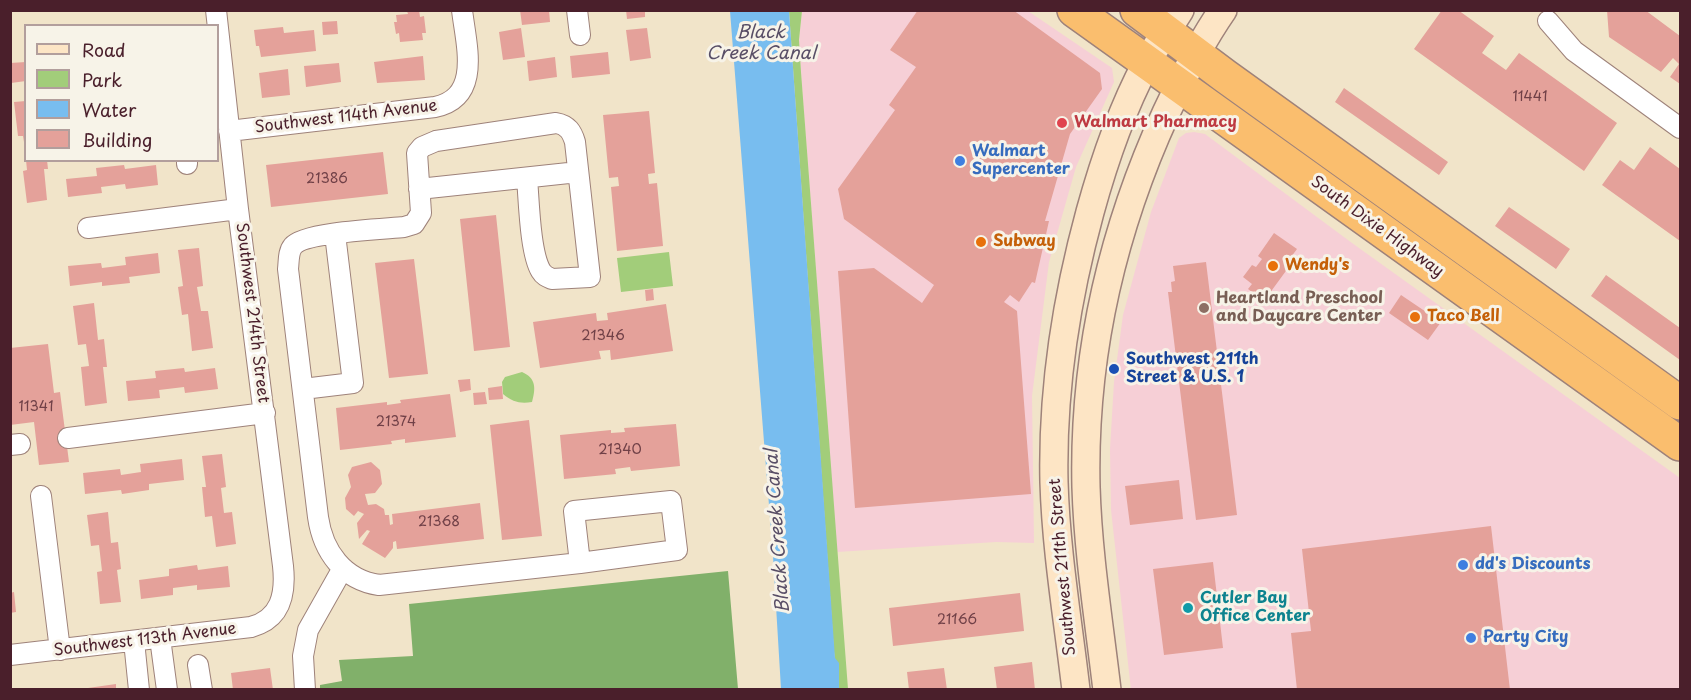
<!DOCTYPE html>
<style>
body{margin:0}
#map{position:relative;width:1691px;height:700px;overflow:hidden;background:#f1e4c9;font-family:"Playpen Sans",sans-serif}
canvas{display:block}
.frame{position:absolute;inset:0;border:12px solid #4a1f2b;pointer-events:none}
.legend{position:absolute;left:24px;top:24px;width:195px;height:138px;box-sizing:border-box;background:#f7f3e8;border:2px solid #b29e9c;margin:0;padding:8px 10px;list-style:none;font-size:18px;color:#4a1f2b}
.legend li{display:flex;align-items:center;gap:12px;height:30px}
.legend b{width:30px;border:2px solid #b29e9c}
</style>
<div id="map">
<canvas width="1691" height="700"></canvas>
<div class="frame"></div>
<ul class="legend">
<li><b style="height:8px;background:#fde5c5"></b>Road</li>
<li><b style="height:16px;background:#a2cd7a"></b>Park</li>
<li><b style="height:16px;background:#78bdef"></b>Water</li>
<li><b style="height:16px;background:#e4a19a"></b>Building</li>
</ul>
</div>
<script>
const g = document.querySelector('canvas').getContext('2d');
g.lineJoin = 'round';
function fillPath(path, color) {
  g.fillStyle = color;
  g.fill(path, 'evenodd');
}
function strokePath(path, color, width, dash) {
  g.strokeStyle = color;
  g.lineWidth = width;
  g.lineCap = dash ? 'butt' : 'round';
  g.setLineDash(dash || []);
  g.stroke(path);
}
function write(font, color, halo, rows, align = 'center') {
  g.font = font + ' "Playpen Sans",sans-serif';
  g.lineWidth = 6;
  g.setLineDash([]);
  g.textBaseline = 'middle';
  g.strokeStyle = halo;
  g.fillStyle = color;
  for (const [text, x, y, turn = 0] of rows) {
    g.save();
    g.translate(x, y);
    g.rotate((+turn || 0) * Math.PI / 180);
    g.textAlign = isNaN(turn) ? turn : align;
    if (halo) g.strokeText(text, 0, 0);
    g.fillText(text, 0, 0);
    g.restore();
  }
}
fillPath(new Path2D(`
 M802,11h226l84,57 2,14 -38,85 -27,95 -17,134 2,147 -38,-1 -159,10 -36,-480 -2,-32z
 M1194,132l11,2 147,109 328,235v211l-549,1 -20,-180 -1,-61 4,-67 9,-67 28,-103 28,-74 7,-5z`), '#f6cfd6');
fillPath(new Path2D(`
 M789,11h13l-3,29 2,32 47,617h-9l-5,-37z
 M669,252l4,34 -52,6 -4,-34z
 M522,372c14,6 14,16 10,30 -12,2 -19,0 -29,-8l-1,-12 3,-5z`), '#a2cd7a');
fillPath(new Path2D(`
 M728,571l10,118h-418v-4l22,-4 -3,-21 74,-4 -4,-52z`), '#81b06a');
fillPath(new Path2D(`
 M730,11h59l46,647 4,5v26h-58l-8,-133z`), '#78bdef');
fillPath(new Path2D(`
 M419,10l1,7 4,-1 2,17h-4l1,7 -23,2 -1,-9 -3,1 -2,-12h3l-1,-7 12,-1 -1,-3z
 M520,10h29l1,12 -28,3z
 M626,10h19v7l-18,2z
 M918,10h95l87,63 2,16 -32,45 -25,87h4l-14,62 -3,-1 -13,20 -9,-7 -6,7 13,9 14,183 -176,14 -17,-237 36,-3 48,35 12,-18 -90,-66 -6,-30 57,-79 -6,-5 27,-38 -26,-17z
 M1442,10h16l36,26 -12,17 24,17 13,-17 98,70 -33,48 -170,-122z
 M1607,10h38l35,26v48l-10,-7 9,-13 -6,-6 -12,14 -52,-35z
 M337,21l1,13 -15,1 -1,-13z
 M283,27l1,6 30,-3 2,21 -55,6 -2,-11h-3l-2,-16z
 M521,28l4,29 -22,3 -4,-28z
 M647,28l4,30 -21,3 -4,-31z
 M608,52l2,22 -38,4 -2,-22z
 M423,56l2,24 -48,3 -3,-21z
 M555,57l2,20 -28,4 -2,-20z
 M26,62v19l-15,2 -1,-20z
 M339,63l2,19 -35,5 -2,-21z
 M288,69l2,26 -28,3 -3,-25z
 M1344,88l104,74 -9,13 -104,-73z
 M26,101v41h-2l-1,-6h-5l-4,-34z
 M649,111l6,62 -7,1 1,10 8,-1 6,63 -46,5 -6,-64 8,-1 -1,-9 -9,1 -6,-63z
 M1650,147l30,22v72l-78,-56 18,-25 14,10z
 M383,152l5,42 -117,13 -5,-42z
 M26,160h21l1,9h-4l3,31 -20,3 -4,-32 4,-1z
 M124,165l1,4 31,-4 2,20 -32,4 -1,-5 -24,3 1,6 -34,4 -2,-18 31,-3 -1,-8z
 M1509,207l61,42 -14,20 -61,-43z
 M496,215l14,132 -36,4 -14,-132z
 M1274,233l23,16 -9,12 3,3 -27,37 -16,-12 4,-5 -9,-7 9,-12 4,2 6,-8 -4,-3z
 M199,248l4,38 -6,1 4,24h7l5,37 -21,3 -4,-37 -6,1 -4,-28 5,-1 -5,-36z
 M158,253l2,20 -31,4 1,6 -28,3v-4l-32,4 -2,-20 33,-3 1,5 24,-3 -1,-8z
 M414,259l14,115 -39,4 -14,-115z
 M1206,262l31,253 -41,5 -28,-228h4l-1,-10 4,-1 -2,-15z
 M1606,275l74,53v32l-89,-64z
 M653,289l1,11 -8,1 -1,-11z
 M1401,295l40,27 -13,18 -39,-27z
 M94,303l4,37 6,-1 3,28h-4l4,36 -22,3 -4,-39 8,-1 -3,-22 -8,1 -5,-39z
 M666,304l7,47 -62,9 -1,-10 -11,1 2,8 -61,9 -7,-46 63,-9 1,8 11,-1 -1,-7z
 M48,344l6,49 6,-1 9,70 -30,3 -5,-43 -24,3v-77z
 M184,368l1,4 30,-4 3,21 -33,4 -1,-6 -25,3 1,8 -32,3 -2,-20 30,-3 -1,-7z
 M470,379l1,11 -11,2 -2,-12z
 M502,386l1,13 -14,1 -1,-12z
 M485,392l2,12 -13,1 -1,-12z
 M450,394l6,43 -51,6v-4l-14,2 1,3 -52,6 -4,-42 51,-6v3l14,-2 -1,-3z
 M529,420l13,116 -40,4 -12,-115z
 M676,424l4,42 -49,5 -1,-4 -15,2 1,5 -52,5 -4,-44 51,-5v3l14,-1 -1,-4z
 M222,454l4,33 -5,1 3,25 8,-1 4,32 -20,3 -4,-31 -7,1 -3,-30h4l-4,-31z
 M182,459l2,21 -35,4v6l-27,4 -1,-4 -36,4 -2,-21 37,-4 1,6 20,-3 -1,-8z
 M371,462l9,8 2,14 -7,9 -10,1 3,11 8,-1 8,5 1,6h4l1,10 3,-1 -1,-10 88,-11 4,36 -87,10 -1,-8 -3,1v6l-8,10 -23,-14 8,-13 -3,-1 -8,9 -2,-16 7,-9 -6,-3 -4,5 -8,-7 -1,-11 6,-11 -3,-12 4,-8z
 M1179,480l4,39 -53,6 -5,-39z
 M108,512l3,31 7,-1 3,27 -4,1 4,32 -21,2 -3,-32 5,-1 -3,-26 -8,1 -4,-31z
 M1491,526l19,164h-213l-6,-57 20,-2 -9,-82z
 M1213,562l10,86 -59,7 -11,-86z
 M197,565l1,5 30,-4 2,21 -33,3v-5l-24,3v7l-32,4 -2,-19 30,-4v-7z
 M14,592l2,20 -6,1v-20z
 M1020,593l4,38 -131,15 -4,-38z
 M1032,662l3,28h-38l-3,-23z
 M270,668l3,22h-40l-2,-17z
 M944,668l3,22h-38l-2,-18z
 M116,684v6h-28v-2z`), '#e4a19a');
const street = new Path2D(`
 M577,10l3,25
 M1548,21l26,30 106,77
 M229,131l206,-24c47,-10 31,-62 27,-97
 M187,160v4
 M527,178c2,23 3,75 14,93 3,5 6,6 11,8l38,-2 -15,-135c-3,-10 -7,-17 -19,-19l-120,18 -14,6 -5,6 4,60 -7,11 -10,3c-20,2 -100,5 -111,19 -5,6 -4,15 -5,23l30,248c5,35 26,63 61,68l201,-22 97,-13 -6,-49 -97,10 6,52
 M419,189l159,-17
 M88,228l150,-19
 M303,389l50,-6 -18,-149
 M68,438l197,-25
 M10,445l10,-1
 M41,496l19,154
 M160,638l7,52
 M134,641l5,49
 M10,655l241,-28c30,-8 35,-33 32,-61l-45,-357 -22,-199
 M198,665l4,25
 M305,690l-2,-34 5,-26 35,-62`);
const secondary = new Path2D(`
 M1076,690c-8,-69 -20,-139 -22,-208 -2,-92 12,-182 36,-270 14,-51 31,-101 56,-148 10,-19 23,-36 34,-54
 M1107,690c-8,-68 -19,-136 -21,-203 -3,-132 25,-254 80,-374 17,-36 34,-70 57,-103`);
const highway = new Path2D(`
 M1074,10l606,434
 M1137,10l88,66 455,327`);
strokePath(street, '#9e827a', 22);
strokePath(secondary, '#9e827a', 30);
strokePath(highway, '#9e827a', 36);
strokePath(street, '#fff', 20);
strokePath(secondary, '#fde5c5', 27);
strokePath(highway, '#fabe6e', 33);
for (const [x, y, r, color] of [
 [1062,123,6,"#e0444e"],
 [960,161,6,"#3f7fe0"],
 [981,242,6,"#e8710a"],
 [1273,266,6,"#e8710a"],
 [1204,308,6,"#8d6e63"],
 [1415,317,6,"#e8710a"],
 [1114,369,6,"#1a4fb4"],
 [1463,565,6,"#3f7fe0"],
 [1188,608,6,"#0f9aa8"],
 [1471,638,6,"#3f7fe0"]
]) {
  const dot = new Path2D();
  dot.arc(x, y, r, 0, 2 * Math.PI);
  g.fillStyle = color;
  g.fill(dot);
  strokePath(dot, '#f7f3e8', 2);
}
write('14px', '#704047', null, [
 ["11441",1530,97],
 ["21386",327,179],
 ["21346",603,336],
 ["11341",36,407],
 ["21374",396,422],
 ["21340",620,450],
 ["21368",439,522],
 ["21166",957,620]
]);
write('16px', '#4a1f2b', '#f7f3e8', [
 ["Southwest 114th Avenue",346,117,-7],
 ["South Dixie Highway",1377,227,36],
 ["Southwest 214th Street",252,313,83],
 ["Southwest 211th Street",1063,567,-95],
 ["Southwest 113th Avenue",145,640,-7]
]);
write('bold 16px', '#be3a42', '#f7f3e8', [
 ["Walmart Pharmacy",1074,123]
], 'left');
write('bold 16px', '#366cbe', '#f7f3e8', [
 ["Walmart",972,152],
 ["Supercenter",972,170],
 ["dd's Discounts",1475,565],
 ["Party City",1483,638]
], 'left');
write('bold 16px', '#c56008', '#f7f3e8', [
 ["Subway",993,242],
 ["Wendy's",1285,266],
 ["Taco Bell",1427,317]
], 'left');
write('bold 16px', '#785e54', '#f7f3e8', [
 ["Heartland Preschool",1216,299],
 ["and Daycare Center",1216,317]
], 'left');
write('bold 16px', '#164399', '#f7f3e8', [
 ["Southwest 211th",1126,360],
 ["Street & U.S. 1",1126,378]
], 'left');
write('bold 16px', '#0d838f', '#f7f3e8', [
 ["Cutler Bay",1200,599],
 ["Office Center",1200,617]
], 'left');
write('italic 18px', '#584e66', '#f7f3e8', [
 ["Black",761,33],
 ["Creek Canal",761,54],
 ["Black Creek Canal",778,531,-94]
]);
</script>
